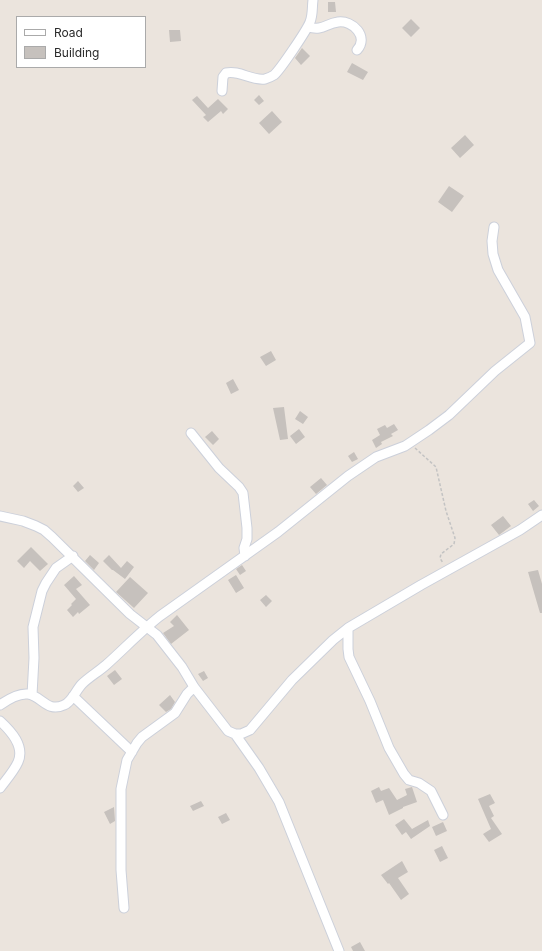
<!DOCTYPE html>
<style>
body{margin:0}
#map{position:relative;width:542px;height:951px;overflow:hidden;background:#ebe4dd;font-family:Inter,sans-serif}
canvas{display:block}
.legend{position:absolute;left:16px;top:16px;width:130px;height:52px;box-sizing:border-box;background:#fff;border:1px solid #aaa;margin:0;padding:5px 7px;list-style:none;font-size:12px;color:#2a2a2a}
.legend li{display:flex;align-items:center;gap:8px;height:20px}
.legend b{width:20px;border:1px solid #aaa}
</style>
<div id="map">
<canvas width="542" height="951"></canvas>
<ul class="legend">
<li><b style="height:5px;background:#fff"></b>Road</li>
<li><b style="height:11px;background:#c6c1bd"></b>Building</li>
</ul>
</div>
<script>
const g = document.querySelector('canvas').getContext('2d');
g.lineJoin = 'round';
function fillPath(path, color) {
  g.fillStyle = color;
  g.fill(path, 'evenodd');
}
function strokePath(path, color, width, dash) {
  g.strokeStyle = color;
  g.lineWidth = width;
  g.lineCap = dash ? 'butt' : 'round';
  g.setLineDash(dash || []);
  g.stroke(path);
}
fillPath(new Path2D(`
 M328,2h7l1,10h-8z
 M411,19l9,9 -9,9 -9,-9z
 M169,30h11l1,11 -11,1z
 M302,48l8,8 -9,9 -6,-7z
 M352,63l16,9 -5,8 -16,-8z
 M259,95l5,6 -5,4 -5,-5z
 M197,96l11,12 10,-9 10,10 -5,5 -2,-3 -13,11 -5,-5 3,-2 -14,-15z
 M272,111l10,11 -13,12 -10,-11z
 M465,135l9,10 -14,13 -9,-10z
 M449,186l15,10 -12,16 -14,-10z
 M271,351l5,9 -10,6 -6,-9z
 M233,379l6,11 -8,4 -5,-11z
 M284,407l4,32 -8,1 -7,-32z
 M300,411l8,6 -5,7 -8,-5z
 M394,424l4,6 -7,4 2,2 -12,6 1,2 -6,4 -4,-8 8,-5 -3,-6 8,-4 2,3z
 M299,429l6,8 -9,7 -6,-8z
 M212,431l7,8 -6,6 -8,-8z
 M354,452l4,7 -6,3 -4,-6z
 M321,478l6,7 -11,9 -6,-7z
 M78,481l6,7 -6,4 -5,-6z
 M534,500l5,6 -6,5 -5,-7z
 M503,516l8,10 -12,9 -8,-10z
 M31,547l17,17 -8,7 -10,-10 -6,7 -7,-7z
 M90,555l9,8 -5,7 -9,-9z
 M109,555l12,13 6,-7 7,6 -9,12 -12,-9h-1l-9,-9z
 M242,565l4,6 -6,4 -4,-6z
 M538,570l4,14v29h-2l-12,-41z
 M236,575l8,13 -8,5 -8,-13z
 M74,576l8,9 -6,4 14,16 -11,9 -1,-2 -5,5 -6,-7 5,-5 -1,-1 5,-5 -12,-14z
 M130,577l18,16 -14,15 -18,-16z
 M266,595l6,6 -6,6 -6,-7z
 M177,615l12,15 -18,14 -8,-11 11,-7 -4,-4z
 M115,670l7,9 -8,6 -7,-9z
 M204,671l4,7 -5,3 -5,-7z
 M170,695l5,7 -4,7 -5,3 -7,-7z
 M379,787l2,4 8,-3 8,12 10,-5 -2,-6 7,-2 5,15 -14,5v1l-14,7 -6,-15 -7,3 -5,-12z
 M490,794l5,9 -6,3 5,10 -3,2 11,16 -13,8 -6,-8 8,-5 -13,-30z
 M201,801l3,5 -11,5 -3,-5z
 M114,807l1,14 -5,3 -6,-12z
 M226,813l4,7 -8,4 -4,-7z
 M404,819l8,10 16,-9 2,6 -19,13 -5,-7 -4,3 -7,-10z
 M443,822l4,9 -11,5 -4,-9z
 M442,846l6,12 -8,4 -6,-12z
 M402,861l6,11 -10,6 11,16 -8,6 -12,-17 -1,1 -7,-9z
 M360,942l5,9h-12l-2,-4z`), '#c6c1bd');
const minor = new Path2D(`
 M308,27c15,4 17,-3 30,-5 15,-2 31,15 19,28
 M222,91l1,-14 3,-4c14,-3 25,8 39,6 3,-1 6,-2 9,-4 6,-5 33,-45 36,-53 3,-7 2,-15 3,-22
 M191,433l28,35 20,19 4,6 4,35v11l-3,9 1,8
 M0,516l23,5 13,5 8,4 8,7 78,77 27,21 25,32 12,20 34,44 7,3h6l9,-4 42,-50 41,-40 15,-12 73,-43 99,-55 22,-15
 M348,628v21l1,8 21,44 19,47 15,26 5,6 10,3 12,8 12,24
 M32,695l2,-37 -1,-31 9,-36 4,-8 10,-15 17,-12
 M73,696l59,56
 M0,705c7,-5 19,-12 28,-11 14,2 19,19 36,11 8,-3 12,-15 18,-21 7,-7 16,-12 24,-19 18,-16 35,-34 54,-49l118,-84 70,-56 28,-19 29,-11 24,-16 20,-15 46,-44 35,-28 -5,-26 -27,-47 -5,-16 -1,-13 2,-14
 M0,721c11,10 25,25 18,41 -4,9 -12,18 -18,26
 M235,734l24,34 20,34 60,149
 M124,908l-3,-38v-81l6,-29 10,-17 5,-6 33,-24 12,-19 7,-7`);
strokePath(minor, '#ccd0da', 11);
strokePath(new Path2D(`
 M415,448l21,19 10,44 9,27 -1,6 -13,10 -1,4 3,5`), '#c3c3c3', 1.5, [3, 2]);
strokePath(minor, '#fff', 9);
</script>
